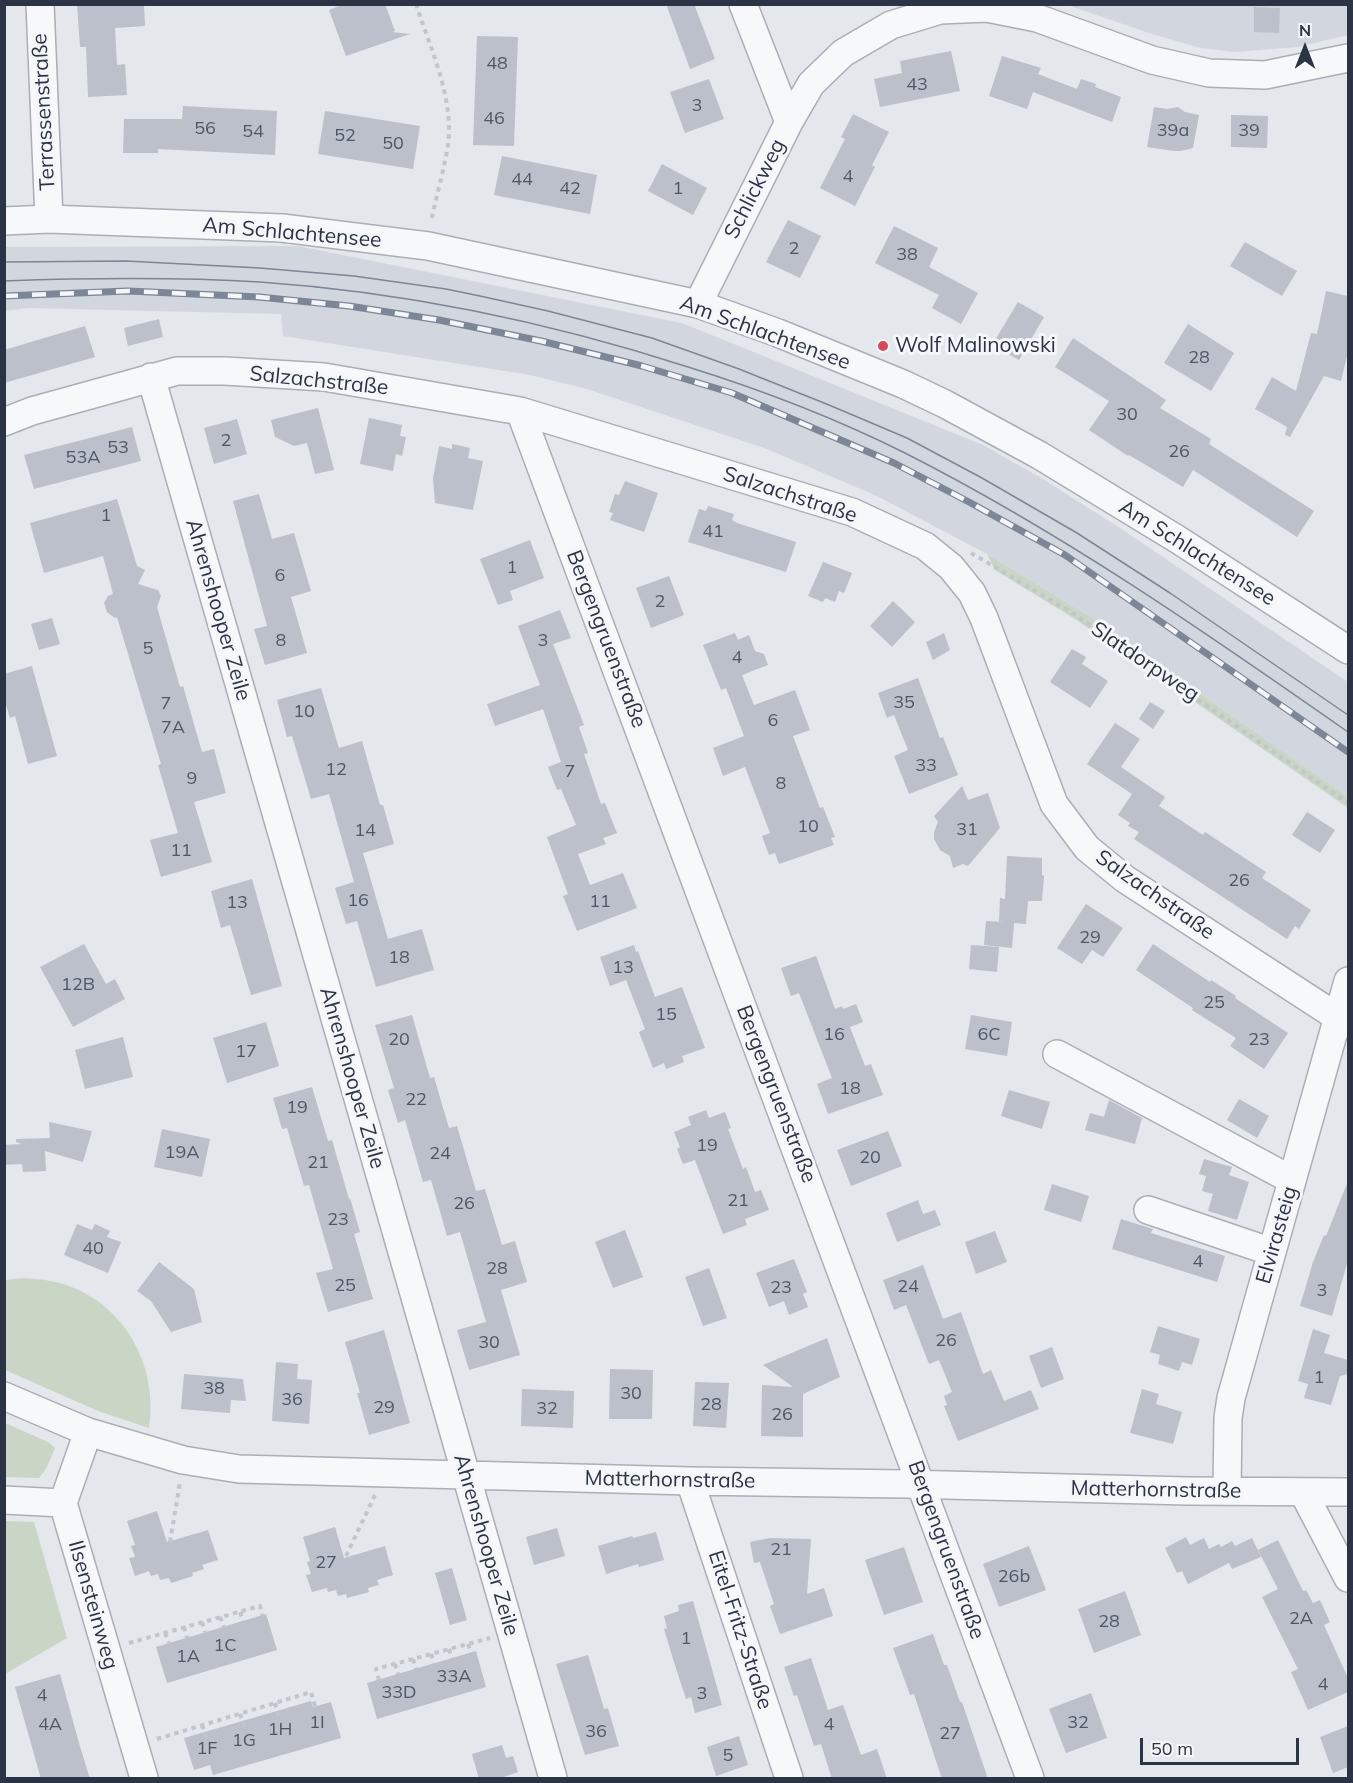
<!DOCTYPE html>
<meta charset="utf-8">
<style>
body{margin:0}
#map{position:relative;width:1353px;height:1783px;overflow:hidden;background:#e4e7ec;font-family:Mulish,sans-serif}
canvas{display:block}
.frame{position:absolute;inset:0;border:6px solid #2b3445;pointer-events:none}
.north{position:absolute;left:1275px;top:18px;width:60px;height:60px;-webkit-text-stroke:4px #f4f6f9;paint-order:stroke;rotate:0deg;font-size:16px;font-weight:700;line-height:24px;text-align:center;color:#2b3445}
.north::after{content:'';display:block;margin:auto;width:21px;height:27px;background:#2b3445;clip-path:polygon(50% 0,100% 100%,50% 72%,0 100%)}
.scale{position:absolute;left:1140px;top:1738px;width:159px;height:27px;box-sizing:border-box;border:3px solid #2b3445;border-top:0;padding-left:8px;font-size:18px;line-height:21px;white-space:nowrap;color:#2b3445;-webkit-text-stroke:4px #f4f6f9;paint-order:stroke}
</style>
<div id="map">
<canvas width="1353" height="1783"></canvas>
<div class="frame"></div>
<div class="north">N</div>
<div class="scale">50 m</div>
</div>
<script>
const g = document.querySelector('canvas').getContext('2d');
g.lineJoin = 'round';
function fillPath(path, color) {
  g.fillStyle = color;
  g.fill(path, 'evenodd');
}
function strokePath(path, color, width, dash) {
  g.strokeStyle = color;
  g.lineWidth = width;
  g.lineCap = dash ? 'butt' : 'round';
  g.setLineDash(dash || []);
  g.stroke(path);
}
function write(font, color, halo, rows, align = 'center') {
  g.font = font + ' Mulish,sans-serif';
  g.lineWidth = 6;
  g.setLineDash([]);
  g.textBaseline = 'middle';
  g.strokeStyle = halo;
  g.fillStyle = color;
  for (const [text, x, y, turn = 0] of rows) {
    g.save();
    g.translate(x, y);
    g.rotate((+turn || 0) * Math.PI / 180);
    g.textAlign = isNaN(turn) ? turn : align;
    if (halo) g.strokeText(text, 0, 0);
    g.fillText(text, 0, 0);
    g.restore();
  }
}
fillPath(new Path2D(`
 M1067,5h281v30l-50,12 -63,5 -34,-4 -49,-14z
 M298,246l384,77 301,122 60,34 77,49 228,154v115l-259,-181 -102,-62 -110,-58 -110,-47 -180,-60 -57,-14 -247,-39 -2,-22 -253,-6 -23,3 -1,-64z`), '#d2d6de');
fillPath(new Path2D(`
 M987,554l102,62 259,181v11l-273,-189 -80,-49z
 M24,1278c17,1 34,3 50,10 55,23 84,82 75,140l-51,-17 -93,-41v-90z
 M5,1423l43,19 7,6 -8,19 -8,11 -34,-1z
 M5,1521l29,1 33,116 -62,36z`), '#c9d6c5');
fillPath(new Path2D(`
 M77,4h67l1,22 -30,2 2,37 8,-1 2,31 -39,2 -2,-50h-6z
 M344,4h41l10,27 -3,1 18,2 -64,22 -17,-46z
 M666,4h28l21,55 -25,10z
 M1254,7l26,1 -1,25 -25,-1z
 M477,36l41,1 -4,109 -41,-1z
 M951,51l9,40 -80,16 -6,-28 28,-6 -2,-12z
 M1002,56l39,12 -3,6 39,15 4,-10 15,5 -1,3 26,10 -9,25 -79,-30 -6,17 -38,-13z
 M709,79l15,40 -39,14 -15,-41z
 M183,106l94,5 -2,44 -117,-6v4h-35l1,-34h58z
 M1154,107l13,2 11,-2 7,5 14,3 -6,33 -12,3h-7l-27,-4z
 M325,111l95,15 -7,43 -95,-15z
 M853,114l36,18 -17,33 3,2 -20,39 -35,-18 25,-49 -4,-2z
 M1231,115l37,1 -1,32 -36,-1z
 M502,156l95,19 -7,39 -96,-19z
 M662,164l45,24 -14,27 -45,-24z
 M788,220l33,16 -21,42 -34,-16z
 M894,226l44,22 -9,19 49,26 -17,31 -29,-16 7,-13 -64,-32z
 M1245,242l52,29 -15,25 -52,-30z
 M1326,291l22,5v56l-7,29 -17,-5 -34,61 -5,-2 2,-8 -32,-18 17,-32 24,14 15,-58 6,1z
 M1018,302l26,15 -25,43 -27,-15z
 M159,319l4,18 -35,9 -4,-18z
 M1188,324l46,29 -23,38 -47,-28z
 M85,326l10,31 -91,26v-33z
 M1073,338l93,62 -6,8 51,31 -2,5 105,67 -17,26 -104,-67 -10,17 -54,-32 -1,1 -39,-26 20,-29 -54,-34z
 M318,408l16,62 -19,4 -8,-31 -13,3 -19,-9 -4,-17z
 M369,418l33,7 -2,11 6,1 -4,19 -6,-2 -3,17 -33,-7z
 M237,419l10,35 -33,10 -10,-36z
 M132,427l9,34 -107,28 -10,-34z
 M452,444l18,4 -2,10 15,3 -10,49 -38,-7 -2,-25 6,-32 13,3z
 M625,481l33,12 -14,39 -34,-12 3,-7 -4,-1 6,-18 4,1z
 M259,494l13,45 22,-6 17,58 -20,6 16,56 -42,12 -11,-36 13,-3 -34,-125z
 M117,499l20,67 8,4 -7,14 20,6 3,6 -4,11 23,80 3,-1 19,66 12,-3 12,44 -32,9 18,60 -51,15 -11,-37 28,-7 -20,-68 3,-1 -44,-147 -2,1 -8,-6 -3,-9 4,-7 5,-2 -10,-38 -59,17 -14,-50z
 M708,506l26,8 -2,6 5,3 59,19 -10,30 -98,-30 11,-33 7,2z
 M530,540l14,38 -34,13 3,9 -15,5 -18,-46z
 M823,562l29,11 -8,20 -5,-2 -4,11 -10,-4 -2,4 -15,-6z
 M669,576l15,39 -33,13 -15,-40z
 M893,601l22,21 -23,25 -22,-21z
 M560,610l11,28 -18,6 31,81 -5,2 9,26 -4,1 17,50 4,-1 12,30 -14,5 3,6 -28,10 12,31 33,-12 14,35 -60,23 -14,-35 5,-2 -21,-57 29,-12 -15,-36 -4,1 -9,-23 13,-5 -18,-53 -48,17 -8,-22 53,-19 -22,-59z
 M52,618l8,26 -21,6 -8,-26z
 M735,633l3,7 11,-5 6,16 9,3 4,11 -26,10 12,30 41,-15 15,40 -17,6 27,72 3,-1 12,30 -4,1 3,7 -55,19 -4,-11 -6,2 -7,-19 8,-3 -25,-66 -22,9 -10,-28 31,-12 -18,-48 -5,2 -18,-45z
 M944,633l6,17 -17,10 -7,-18z
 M1072,649l14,8 -4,7 26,17 -18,27 -40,-26z
 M32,666l25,90 -29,8 -13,-48 -5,2 -6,-20v-24z
 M918,678l22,60 3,-1 15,38 -49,19 -15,-38 14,-6 -14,-35 -7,3 -9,-25z
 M321,688l18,60 23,-7 18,64h3l11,39 -31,9 25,86 34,-10 12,41 -58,17 -19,-66 -11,3 -11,-36 19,-6 -25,-88 -18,5 -19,-63 -5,1 -10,-37z
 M1150,702l15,9 -12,18 -14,-10z
 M1115,723l25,16 -19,28 44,30 -6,9 44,29 2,-3 61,40 -4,6 49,32 -12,19 -4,-3 -8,13 -153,-100 5,-7 -11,-6 2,-3 -12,-8 14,-21 -45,-30z
 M962,786l6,14 20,-7 12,35 -32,38 -5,-2 -10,4 -3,-12 -10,-6 -6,-11v-7l4,-10 -4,-6z
 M1307,812l28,18 -15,23 -28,-18z
 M1007,856l35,2v17l2,1 -2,25h-14l-2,23 -12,-1 -2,25 -28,-3 2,-24 20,1h-7l1,-24 5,1z
 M252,879l30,107 -31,9 -21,-70 -9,3 -10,-37z
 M1086,904l37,24 -20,29 -11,-7 -10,14 -25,-16z
 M84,944l22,40 9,-5 10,20 -52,28 -33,-60z
 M1153,944l57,38 1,-2 25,16 -1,2 53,35 -24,36 -34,-23 6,-8 -44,-28 1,-2 -57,-38z
 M634,945l2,7 2,-1 17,46 27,-10 23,61 -23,8 2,6 -18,7 -2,-6 -11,5 -14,-36 6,-3 -19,-49 -16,6 -10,-29z
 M971,945l28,2 -2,25 -28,-3z
 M816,956l19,53 7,-3 1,3 13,-5 7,18 -13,5 15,39 6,-2 12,31 -55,19 -11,-30 15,-6 -33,-85 -8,3 -10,-28z
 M412,1015l18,63 4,-1 15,51 8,-2 19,65 9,-2 17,56 13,-4 12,41 -26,8 19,65 -51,15 -12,-40 29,-8 -26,-90 -13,4 -16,-56 -8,2 -18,-62 -7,3 -10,-33 6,-2 -19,-63z
 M971,1015l41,7 -5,34 -42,-7z
 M266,1022l13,44 -52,17 -14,-45z
 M123,1037l10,40 -48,12 -10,-39z
 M312,1087l16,54 4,-1 17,59 1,-1 10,34 -6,2 19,65 -45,13 -12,-39 17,-4 -24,-84 -5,1 -17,-58 -5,1 -9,-31z
 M1009,1090l41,12 -8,27 -41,-13z
 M1239,1099l30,17 -12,22 -30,-18z
 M1109,1100l33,18 -7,26 -50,-14 5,-17 14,4z
 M706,1110l3,8 16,-6 6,16 -3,1 15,40 3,-2 9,25 6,-2 8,20 -24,9 2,6 -24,9 -28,-74 -12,4 -6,-15 3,-2 -6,-15 17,-7 -3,-8z
 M49,1122l43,9 -9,31 -38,-11 1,20 -23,1 -1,-8 -18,1v-20l18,-1 -6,-2v-3l34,-1z
 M162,1129l48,10 -8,38 -48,-10z
 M888,1131l14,35 -51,20 -14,-36z
 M1204,1159l28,8 -3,8 20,7 -12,38 -29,-9 5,-17 -11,-3 4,-15 -7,-2z
 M1348,1181v79l-16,56 -32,-10 13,-44 11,-27 2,1z
 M1052,1184l37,12 -8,26 -37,-12z
 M918,1200l5,14 12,-4 6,15 -44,17 -11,-29z
 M1121,1219l32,10 -2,4 74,23 -8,26 -105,-33z
 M77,1224l15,6 3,-6 15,7 -3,6 14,5 -13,31 -44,-18z
 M625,1230l18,47 -30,11 -18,-46z
 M995,1231l12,31 -31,12 -11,-32z
 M794,1259l13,33 -4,2 5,13 -19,8 -5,-14 -15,6 -13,-34z
 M159,1262l35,27 8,33 -31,10 -20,-31 -14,-10z
 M923,1265l20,54 18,-7 22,62 8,-4 13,31 27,-11 8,19 -81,32 -14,-35 3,-1 -3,-9 8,-4 -13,-32 -10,4 -23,-59 -12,5 -11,-30z
 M709,1268l18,50 -24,8 -18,-49z
 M1158,1326l42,13 -8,26 -10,-3 -3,9 -21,-7 2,-9 -10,-3z
 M1313,1329l17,6 -6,18 24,7v14l-8,2 -9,29 -27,-7 4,-14 -10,-3z
 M384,1330l26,93 -41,12 -12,-42h3l-15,-51z
 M827,1338l13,39 -37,17v43l-42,-1 1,-51 31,2 -30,-22z
 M1052,1347l12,32 -23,9 -12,-32z
 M276,1362l22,2 -1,15 15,1 -3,44 -37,-3z
 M610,1369l43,1 -1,49h-43z
 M184,1374l59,5 3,22 -15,-1 -1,13 -49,-4z
 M695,1382l34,1 -3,45 -33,-2z
 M522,1389l52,2 -1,37 -52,-2z
 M1142,1389l17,5 -3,10 26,8 -9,32 -43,-11z
 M157,1511l10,31 41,-12 10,30 -16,5 2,4 -12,4 1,3 -22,7 -2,-5 -9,2 -2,-6 -7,2 -2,-5 -14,5 -6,-18 6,-1 -4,-11 4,-1 -8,-24z
 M335,1527l9,31 41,-12 8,29 -16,5 2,5 -11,3 1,4 -22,6 -1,-4 -8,2 -2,-6 -8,2 -1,-4 -15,4 -6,-17 5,-1 -4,-12 3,-1 -7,-24z
 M557,1528l8,28 -31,9 -8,-28z
 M656,1532l8,28 -25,7 -1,-3 -32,10 -8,-28 34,-10 1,2z
 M1186,1537l4,8 14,-7 5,11 10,-5 2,3 11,-6 3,5 17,-8 9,19 -29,12 -3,-6 -41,21 -6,-13 -5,2 -12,-25z
 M770,1538l41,1 -4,55 17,-6 9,28 -53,18 -10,-28 4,-2 -14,-42 -6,1 -4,-21z
 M1278,1540l25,51 3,-1 7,13 7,-3 10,22 -6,3 24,53v14l-40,18 -17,-38 7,-3 -36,-72 16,-8 -20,-39z
 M1029,1546l17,44 -47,17 -16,-43z
 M904,1547l19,55 -39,13 -19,-55z
 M452,1568l15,52 -17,5 -15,-52z
 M1125,1591l16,44 -47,18 -16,-44z
 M693,1601l29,104 -27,8 -4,-16 -5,2 -13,-40 -9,-30 3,-1 -3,-12 15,-5 -1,-6z
 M266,1614l11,36 -110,33 -11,-36z
 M933,1634l11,31h3l13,37h2l26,77h-46l-28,-85 -4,1 -17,-47z
 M476,1651l10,36 -109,32 -10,-36z
 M588,1655l16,54 4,-1 11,38 -34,9 -29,-91z
 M811,1658l17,52 15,-5 18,50 16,-6 10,30h-55l-11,-35 -7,2 -17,-51 -3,1 -10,-29z
 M60,1674l19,69 11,36h-49l-26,-92z
 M1091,1693l16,45 -41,15 -17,-44z
 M311,1701l2,6 18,-5 10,36 -128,37 -3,-10 -16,5 -10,-32z
 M1348,1726v41l-15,6 -13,-36z
 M739,1736l9,29 -32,11 -9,-29z
 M502,1745l4,13 7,-2 5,16 -20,7h-19l-7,-25z`), '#bbc0ca');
const minor = new Path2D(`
 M40,4l9,215
 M789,122l22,-38 32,-31 48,-28 49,-15 47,-2 50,10 115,42 57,13 56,2 83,-17
 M4,221l45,-2 233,9 146,18 270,58 80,29 125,51 42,20 94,51 138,84 171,111
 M698,304l91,-182 -46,-118
 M151,377l402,1401
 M520,411l510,1367
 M4,422l28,-11 145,-40h48l99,6 196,34 332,101 73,34 26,21 21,26 12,25 70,186 33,44 38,31 223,145
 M1057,1054l235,126
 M1148,1210l124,42
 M4,1396l84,36 95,28 56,9 451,12 215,3 283,7 160,1
 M88,1432l-25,71 81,275
 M690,1481l99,297
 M1227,1491l1,-73 3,-20 117,-417
 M1303,1492l45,86
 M4,1500l59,3`);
strokePath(minor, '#a9aeb7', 30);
strokePath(new Path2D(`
 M416,4c14,44 38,93 32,141 -4,25 -12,52 -17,77
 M971,553l100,59 277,191
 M170,1542l10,-60
 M346,1556l29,-61
 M240,1612l3,9
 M220,1617l4,10
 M202,1622l3,10
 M184,1627l3,11
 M165,1633l4,10
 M129,1643l131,-37 2,9
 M468,1644l3,9
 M449,1649l3,9
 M431,1654l3,9
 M413,1659l3,10
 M395,1664l3,10
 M379,1680l-3,-11 114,-31
 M275,1703l4,14
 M240,1714l4,12
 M202,1725l4,12
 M157,1739l154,-47 4,14`), '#c2c5cb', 4, [4.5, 4.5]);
strokePath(minor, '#f7f8fa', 27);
strokePath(new Path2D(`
 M4,262l122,-1 134,7 94,8 92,13 34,7 68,15 104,27 87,31 90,36 78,33 75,40 95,55 93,60 178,122
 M4,281c86,-3 171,-4 256,1 145,10 289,40 428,85 74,23 147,51 217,86 156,79 300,179 443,279`), '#7d8696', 1.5);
const rail = new Path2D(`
 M4,296l124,-5 131,6 90,9 90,14 102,21 101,25 90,27 162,70 75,39 96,53 283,197`);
strokePath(rail, '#7d8696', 7);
strokePath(rail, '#f4f6f9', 4.5, [14]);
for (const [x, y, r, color] of [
 [883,346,6,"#d1495b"]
]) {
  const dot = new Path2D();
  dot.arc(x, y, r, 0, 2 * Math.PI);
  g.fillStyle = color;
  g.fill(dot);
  strokePath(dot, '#f4f6f9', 2);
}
write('18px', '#4f5766', null, [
 ["48",497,64],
 ["43",917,85],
 ["3",697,106],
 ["46",494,119],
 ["56",205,129],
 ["39a",1173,131],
 ["39",1249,131],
 ["54",253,132],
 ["52",345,136],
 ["50",393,144],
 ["4",848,177],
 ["44",522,180],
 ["42",570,189],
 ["1",678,189],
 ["2",794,249],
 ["38",907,255],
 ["28",1199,358],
 ["30",1127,415],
 ["2",226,441],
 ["53",118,448],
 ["26",1179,452],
 ["53A",83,458],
 ["1",106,516],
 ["41",713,532],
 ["1",512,568],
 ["6",280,576],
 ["2",660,602],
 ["8",281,641],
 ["3",543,641],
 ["5",148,649],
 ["4",737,658],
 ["35",904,703],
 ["7",166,704],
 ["10",304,712],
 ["6",773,721],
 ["7A",173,728],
 ["33",926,766],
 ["12",336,770],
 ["7",570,772],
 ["9",192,779],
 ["8",781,784],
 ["10",808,827],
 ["31",967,830],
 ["14",365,831],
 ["11",181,851],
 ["26",1239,881],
 ["16",358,901],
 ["11",600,902],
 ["13",237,903],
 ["29",1090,938],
 ["18",399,958],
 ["13",623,968],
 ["12B",78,985],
 ["25",1214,1003],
 ["15",666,1015],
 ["16",834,1035],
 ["6C",989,1035],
 ["20",399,1040],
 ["23",1259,1040],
 ["17",246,1052],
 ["18",850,1089],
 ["22",416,1100],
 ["19",297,1108],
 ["19",707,1146],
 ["19A",182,1153],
 ["24",440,1154],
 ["20",870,1158],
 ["21",318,1163],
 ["21",738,1201],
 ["26",464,1204],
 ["23",338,1220],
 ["40",93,1249],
 ["4",1198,1262],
 ["28",497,1269],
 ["25",345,1286],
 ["24",908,1287],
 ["23",781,1288],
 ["3",1322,1291],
 ["26",946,1341],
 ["30",489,1343],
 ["1",1319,1378],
 ["38",214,1389],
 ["30",631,1394],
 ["36",292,1400],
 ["28",711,1405],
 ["29",384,1408],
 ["32",547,1409],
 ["26",782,1415],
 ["21",781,1550],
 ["27",326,1563],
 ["26b",1014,1577],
 ["2A",1301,1619],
 ["28",1109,1622],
 ["1",686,1639],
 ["1C",225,1646],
 ["1A",188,1657],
 ["33A",454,1677],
 ["4",1323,1685],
 ["33D",399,1693],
 ["3",702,1694],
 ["4",42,1696],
 ["1I",317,1723],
 ["32",1078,1723],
 ["4A",50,1725],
 ["4",829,1725],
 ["1H",280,1730],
 ["36",596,1732],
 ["27",950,1734],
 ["1G",244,1741],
 ["1F",207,1749],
 ["5",728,1756]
]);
write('21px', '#2b3445', '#f4f6f9', [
 ["Terrassenstraße",44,112,-93],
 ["Schlickweg",755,189,-63],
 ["Am Schlachtensee",292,233,5],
 ["Am Schlachtensee",765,333,20],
 ["Salzachstraße",319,381,6],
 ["Salzachstraße",790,495,18],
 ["Am Schlachtensee",1197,553,32],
 ["Ahrenshooper Zeile",218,610,74],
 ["Bergengruenstraße",606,639,69],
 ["Slatdorpweg",1145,662,34],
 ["Salzachstraße",1155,895,35],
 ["Ahrenshooper Zeile",352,1078,74],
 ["Bergengruenstraße",776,1094,69],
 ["Elvirasteig",1277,1235,-74],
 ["Matterhornstraße",670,1480,1],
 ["Matterhornstraße",1156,1490,1],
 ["Ahrenshooper Zeile",486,1545,74],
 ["Bergengruenstraße",946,1550,70],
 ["Ilsensteinweg",93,1605,74],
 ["Eitel-Fritz-Straße",740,1630,72]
]);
write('21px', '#2b3445', '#f4f6f9', [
 ["Wolf Malinowski",895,346]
], 'left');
</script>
